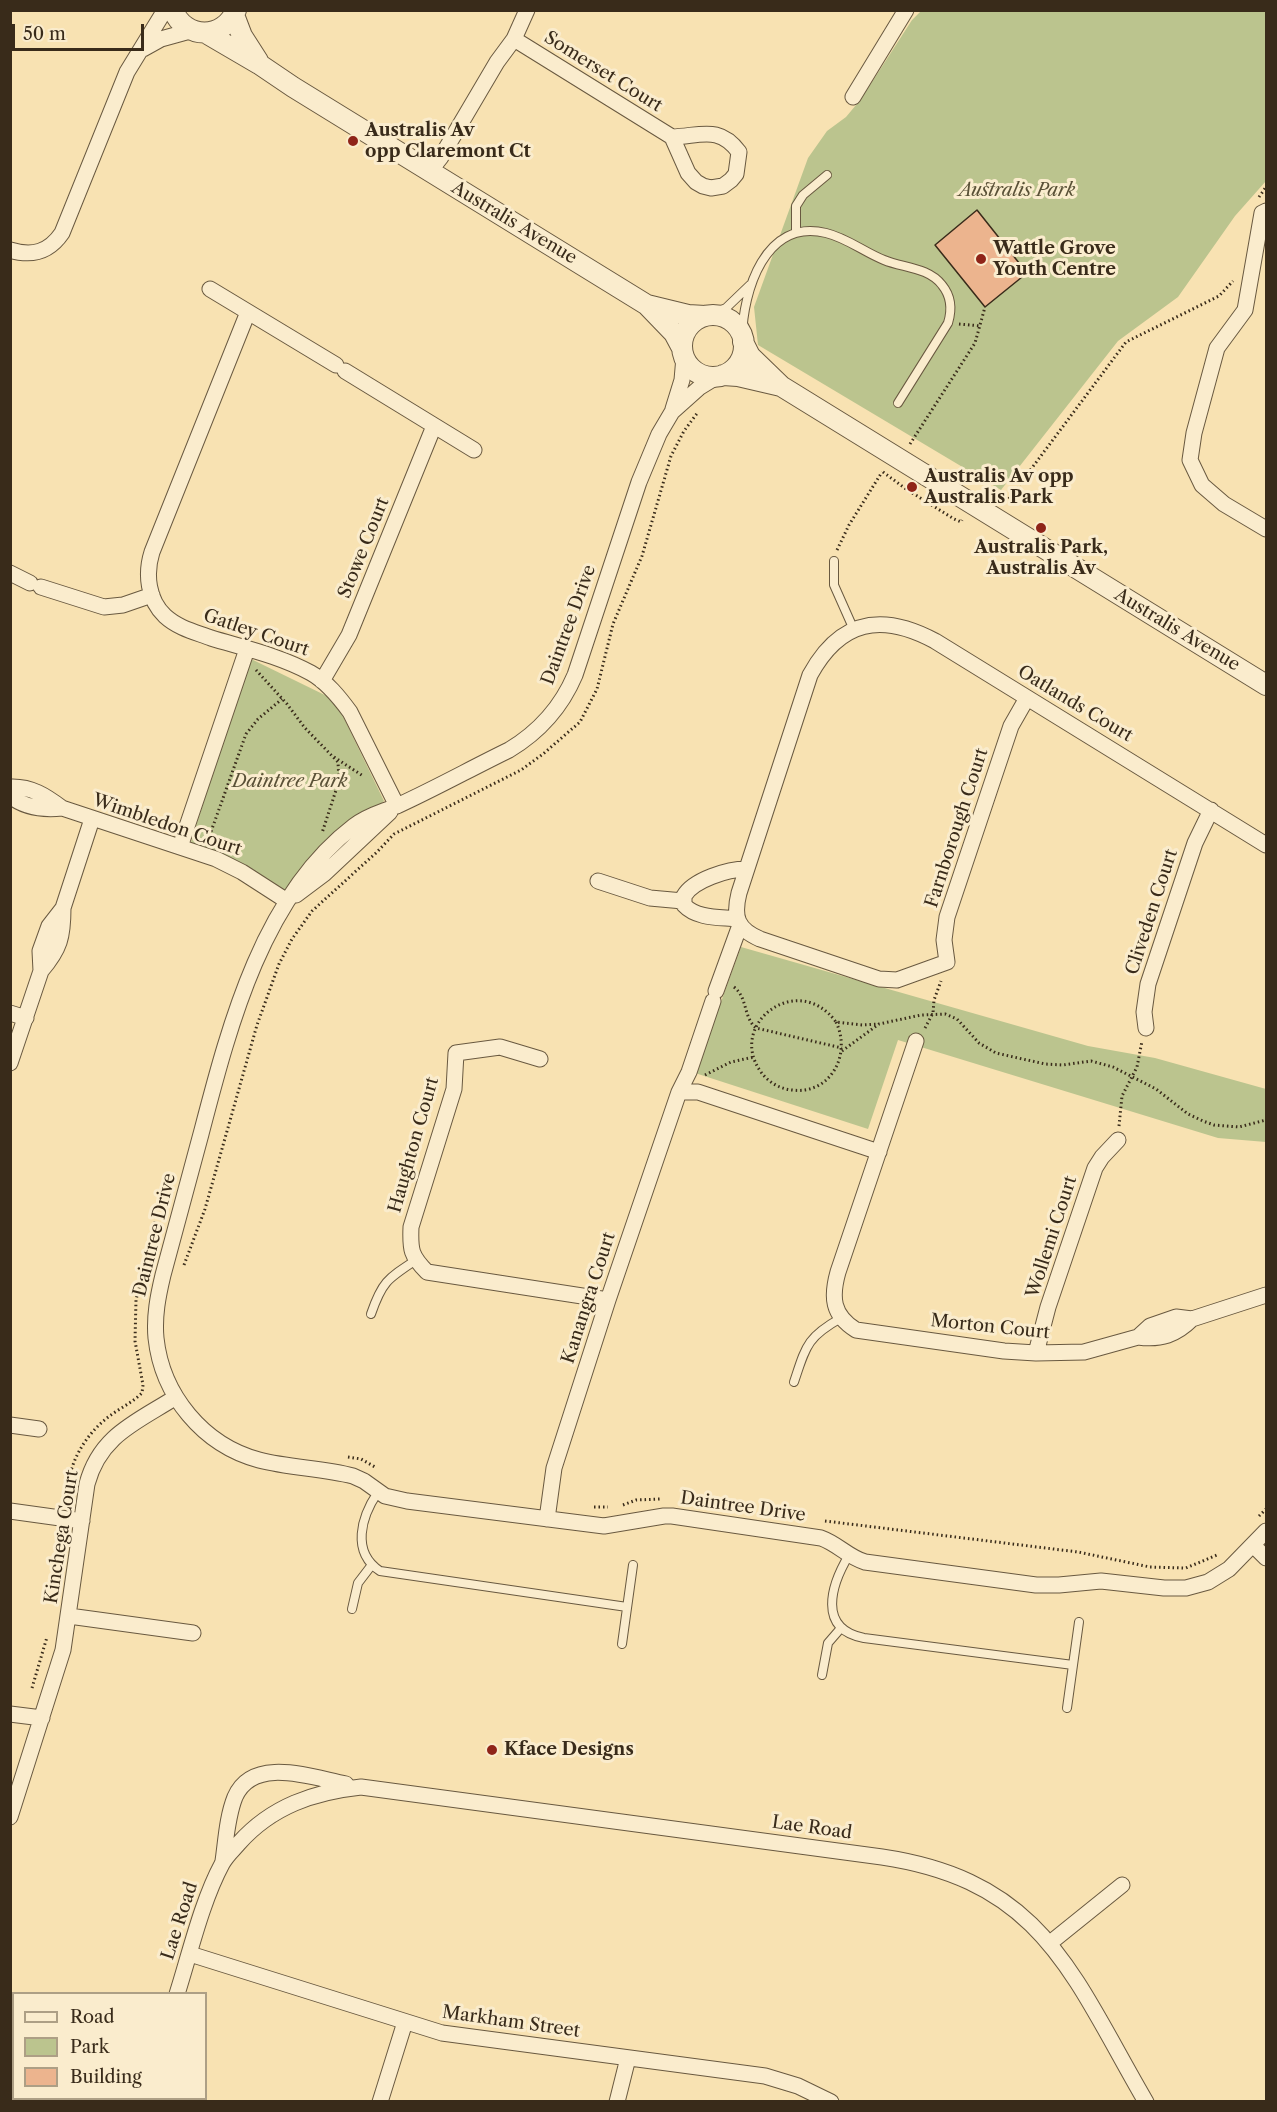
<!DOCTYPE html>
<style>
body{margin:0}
#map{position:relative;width:1277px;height:2112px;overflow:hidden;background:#f8e2b2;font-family:"Libre Caslon Text",serif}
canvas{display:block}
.frame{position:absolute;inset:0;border:12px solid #392b1a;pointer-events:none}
.legend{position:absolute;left:12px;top:1992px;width:195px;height:108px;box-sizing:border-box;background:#faeccd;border:2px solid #ad9f85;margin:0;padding:8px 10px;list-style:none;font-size:18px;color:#392b1a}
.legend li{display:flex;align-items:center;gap:12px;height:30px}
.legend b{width:30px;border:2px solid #ad9f85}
.scale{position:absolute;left:12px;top:24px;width:132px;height:27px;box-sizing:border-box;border:3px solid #392b1a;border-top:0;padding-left:8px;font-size:18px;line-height:21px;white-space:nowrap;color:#392b1a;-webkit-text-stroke:4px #faeccd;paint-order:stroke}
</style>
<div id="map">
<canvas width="1277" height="2112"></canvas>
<div class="frame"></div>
<ul class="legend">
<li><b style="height:8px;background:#faeccd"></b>Road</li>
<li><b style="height:16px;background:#bbc48e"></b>Park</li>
<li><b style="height:16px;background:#ecb48e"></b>Building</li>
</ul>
<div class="scale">50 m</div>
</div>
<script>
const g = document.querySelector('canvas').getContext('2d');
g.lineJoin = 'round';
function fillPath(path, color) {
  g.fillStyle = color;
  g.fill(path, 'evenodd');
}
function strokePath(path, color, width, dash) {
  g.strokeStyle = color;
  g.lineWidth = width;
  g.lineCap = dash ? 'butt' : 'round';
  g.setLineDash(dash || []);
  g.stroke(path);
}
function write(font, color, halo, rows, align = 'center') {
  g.font = font + ' "Libre Caslon Text",serif';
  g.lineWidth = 6;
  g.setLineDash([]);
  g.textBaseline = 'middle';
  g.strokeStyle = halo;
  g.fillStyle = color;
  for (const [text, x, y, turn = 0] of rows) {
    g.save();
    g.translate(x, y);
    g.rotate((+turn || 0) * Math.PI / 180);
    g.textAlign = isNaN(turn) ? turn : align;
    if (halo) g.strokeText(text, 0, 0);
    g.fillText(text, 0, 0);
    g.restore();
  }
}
fillPath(new Path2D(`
 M921,11h345v170l-31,35 -57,81 -60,44 -117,149 -243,-145 -4,-38 54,-149 19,-27 19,-14 15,-18 51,-79z
 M249,658l86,42 49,101 -100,89 -93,-48z
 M741,947l347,99 67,12 111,31v53l-48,-4 -320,-98 -30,89 -173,-56z`), '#bbc48e');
const building = new Path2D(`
 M977,210l50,63 -42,34 -50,-62z`);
fillPath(building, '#ecb48e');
strokePath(building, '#392b1a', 1.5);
const service = new Path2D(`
 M796,233v-27l7,-11 24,-20
 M710,315l16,-7 24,-23
 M742,338c1,-47 23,-120 84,-105 21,5 38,19 58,27 19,8 44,7 58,25 9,11 10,25 6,38l-50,80
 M834,561v24l20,45
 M371,1314c11,-32 16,-35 45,-54
 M794,1382c12,-36 13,-45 47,-64
 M378,1492c-17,25 -27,60 2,79l247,36
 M849,1555c-18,30 -32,74 15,83l209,27
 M352,1609l6,-26 13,-17
 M622,1644l11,-79
 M822,1675l6,-32 13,-15
 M1067,1708l12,-86`);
const minor = new Path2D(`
 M514,39l158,98 16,36 8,9 7,4 8,2 12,-2 8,-6 5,-6 3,-22c-20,-27 -38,-16 -67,-15
 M143,49l18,-10 29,-8
 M853,97l53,-87
 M430,171l11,-14 56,-95 17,-23 13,-29
 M1266,211l-4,2 -17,97 -28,38 -23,85 -4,27 12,25 22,19 42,25
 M10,250c23,7 39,2 52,-17l65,-161 38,-62
 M210,289l126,76
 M248,312l-96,240c-7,22 -4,48 13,64 13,12 30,16 46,22 33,10 69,18 100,35 16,9 28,24 39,39l47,94
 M345,371l129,79
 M718,376l-18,11 -28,25 -13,22 -20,48 -64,193c-14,33 -36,57 -66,75 -37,18 -73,38 -110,55 -16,7 -31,10 -45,21 -92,70 -125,201 -153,308 -13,47 -25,94 -38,141 -5,21 -9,41 -7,63 6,57 47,107 103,122 31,8 63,8 94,16l11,5 21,15 22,5 197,25 60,-10h8l149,22c17,6 27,19 44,24l171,23h23l42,-4 63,7h22l22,-6 21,-13 37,-38
 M673,409l9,-29 2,-23
 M10,573l20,10
 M41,587l63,20 19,-2 29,-10
 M322,681l27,-46 85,-209
 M1027,698l-16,28 -64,191 -3,23 3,22 -50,18 -18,-1 -119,-40c-23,-10 -27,-22 -21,-46l71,-218c30,-55 71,-63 125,-34l331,204
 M10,787c21,-1 36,9 52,21l154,51 26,13 45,29
 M10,796c15,12 33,14 52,12
 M180,847l67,-198
 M598,881l52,17 33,3
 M296,895l28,-21 66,-62
 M737,919c-17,-2 -40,0 -53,-14v-9c9,-16 44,-27 62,-27
 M41,971c19,-22 22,-34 22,-63
 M716,991l24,-66
 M10,1013l16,5
 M1146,1028l-2,-16 4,-28 47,-141 16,-33
 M916,1041l-78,231c-7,25 -6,43 18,58l148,21 32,2 48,-1 54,-15 12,-11 26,-9 16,2 74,-24
 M540,1059l-40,-12 -44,6 -2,36 -43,138c-1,23 0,29 16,45l181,28
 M10,1063l31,-92 -1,-20 9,-25 14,-18 29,-89
 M679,1092h19l181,60
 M1138,1337c23,3 38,-2 54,-18
 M1036,1353l12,-46 47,-139 7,-11 16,-17
 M10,1425l29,4
 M10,1511l72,10
 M547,1519l7,-51 54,-168 71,-208 10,-20 24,-71
 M1253,1545l13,13
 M69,1616l124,17
 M10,1714l32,4
 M10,1817l53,-167 24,-166c13,-49 50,-62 89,-87
 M223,1861c3,-21 4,-44 12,-64 18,-42 78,-19 111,-13
 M1050,1943l72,-58
 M190,1954l252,79 323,43 33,10 33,16
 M177,1994c13,-41 25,-93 45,-130 4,-8 12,-15 17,-21 33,-37 75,-51 122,-56l521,70c161,24 190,118 264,245
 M143,2102l1,-4
 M380,2102l25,-80
 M617,2102l11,-44`);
const tertiary = new Path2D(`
 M173,10c12,30 51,30 63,0
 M234,15l8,21 16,25
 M206,33l53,31 34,23 354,218 27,28 8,15
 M647,305l41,10 17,1
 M682 346a31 31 0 1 1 62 0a31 31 0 1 1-62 0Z
 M743,342l7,14 31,30 485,299
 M723,375l15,1 43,10`);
strokePath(service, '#695940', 10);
strokePath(minor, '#695940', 17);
strokePath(tertiary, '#695940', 22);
strokePath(new Path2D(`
 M1259,197l7,-10
 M959,324l22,2
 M910,444l65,-101 10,-36
 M883,472l23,17 48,30 7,3 1,-2
 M993,493l15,7 118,-158 93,-46 14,-15
 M837,550l12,-25 33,-53
 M256,670l31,34 18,24 33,34 1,19 -17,52
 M334,757l29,19
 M208,840l38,-106 12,-15 24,-20
 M734,987c14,11 9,30 22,41l86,20
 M836,1022c16,33 -6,73 -44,68 -12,-1 -24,-8 -31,-18 -35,-48 37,-102 75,-50l26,3 16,-1
 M925,1028l8,-15 1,-13 7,-19
 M842,1051l37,-27 42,-9 24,-1 12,5 22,24 17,10 49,11 18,1 28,-4 22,6 43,22 32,25 15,7 11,4 25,2 27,-7
 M705,1075l26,-13 23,-5
 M1119,1126l3,-30 15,-29 5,-26
 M184,1265l21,-56 52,-184 22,-61 13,-25 20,-28 65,-59 17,-18 127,-64 22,-16 37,-32 17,-33 16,-65 29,-68 29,-100 13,-25 14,-19
 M348,1457l13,2 14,8
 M67,1500c-1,-32 16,-63 40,-82 11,-9 25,-15 35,-25l1,-8 -8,-44 1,-41 28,-114 2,-2 5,1
 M623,1505l13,-5 25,-1
 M594,1507h14
 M1259,1516l7,-7
 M825,1521l253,31 72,15 36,1 31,-13
 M32,1688l15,-51`), '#392b1a', 3, [1.5, 3]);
strokePath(service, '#faeccd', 8);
strokePath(minor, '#faeccd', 15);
strokePath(tertiary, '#faeccd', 20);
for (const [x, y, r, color] of [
 [353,141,6,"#8f2418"],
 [981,259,6,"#8f2418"],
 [912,487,6,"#8f2418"],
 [1041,528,6,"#8f2418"],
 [492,1750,6,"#8f2418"]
]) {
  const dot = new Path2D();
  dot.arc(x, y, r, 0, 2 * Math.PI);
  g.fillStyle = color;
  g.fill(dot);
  strokePath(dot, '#faeccd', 2);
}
write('18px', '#392b1a', '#faeccd', [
 ["Somerset Court",603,72,32],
 ["Australis Avenue",514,223,31],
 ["Stowe Court",364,548,-68],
 ["Daintree Drive",569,625,-70],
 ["Australis Avenue",1177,630,31],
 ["Gatley Court",256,633,19],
 ["Oatlands Court",1075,704,31],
 ["Wimbledon Court",167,825,19],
 ["Farnborough Court",957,828,-72],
 ["Cliveden Court",1152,912,-72],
 ["Haughton Court",414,1145,-74],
 ["Daintree Drive",155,1235,-76],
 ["Wollemi Court",1052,1237,-72],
 ["Kanangra Court",589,1298,-72],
 ["Morton Court",990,1327,6],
 ["Daintree Drive",743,1507,8],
 ["Kinchega Court",62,1537,-81],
 ["Lae Road",812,1828,8],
 ["Lae Road",180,1921,-72],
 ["Markham Street",511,2022,8]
]);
write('bold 18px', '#392b1a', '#faeccd', [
 ["Australis Av",365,131],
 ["opp Claremont Ct",365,152],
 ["Wattle Grove",993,249],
 ["Youth Centre",993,270],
 ["Australis Av opp",924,477],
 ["Australis Park",924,498],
 ["Australis Park,",1041,548,"center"],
 ["Australis Av",1041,569,"center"],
 ["Kface Designs",504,1750]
], 'left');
write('italic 18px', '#5a5137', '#faeccd', [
 ["Australis Park",1017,191],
 ["Daintree Park",290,782]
]);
</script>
